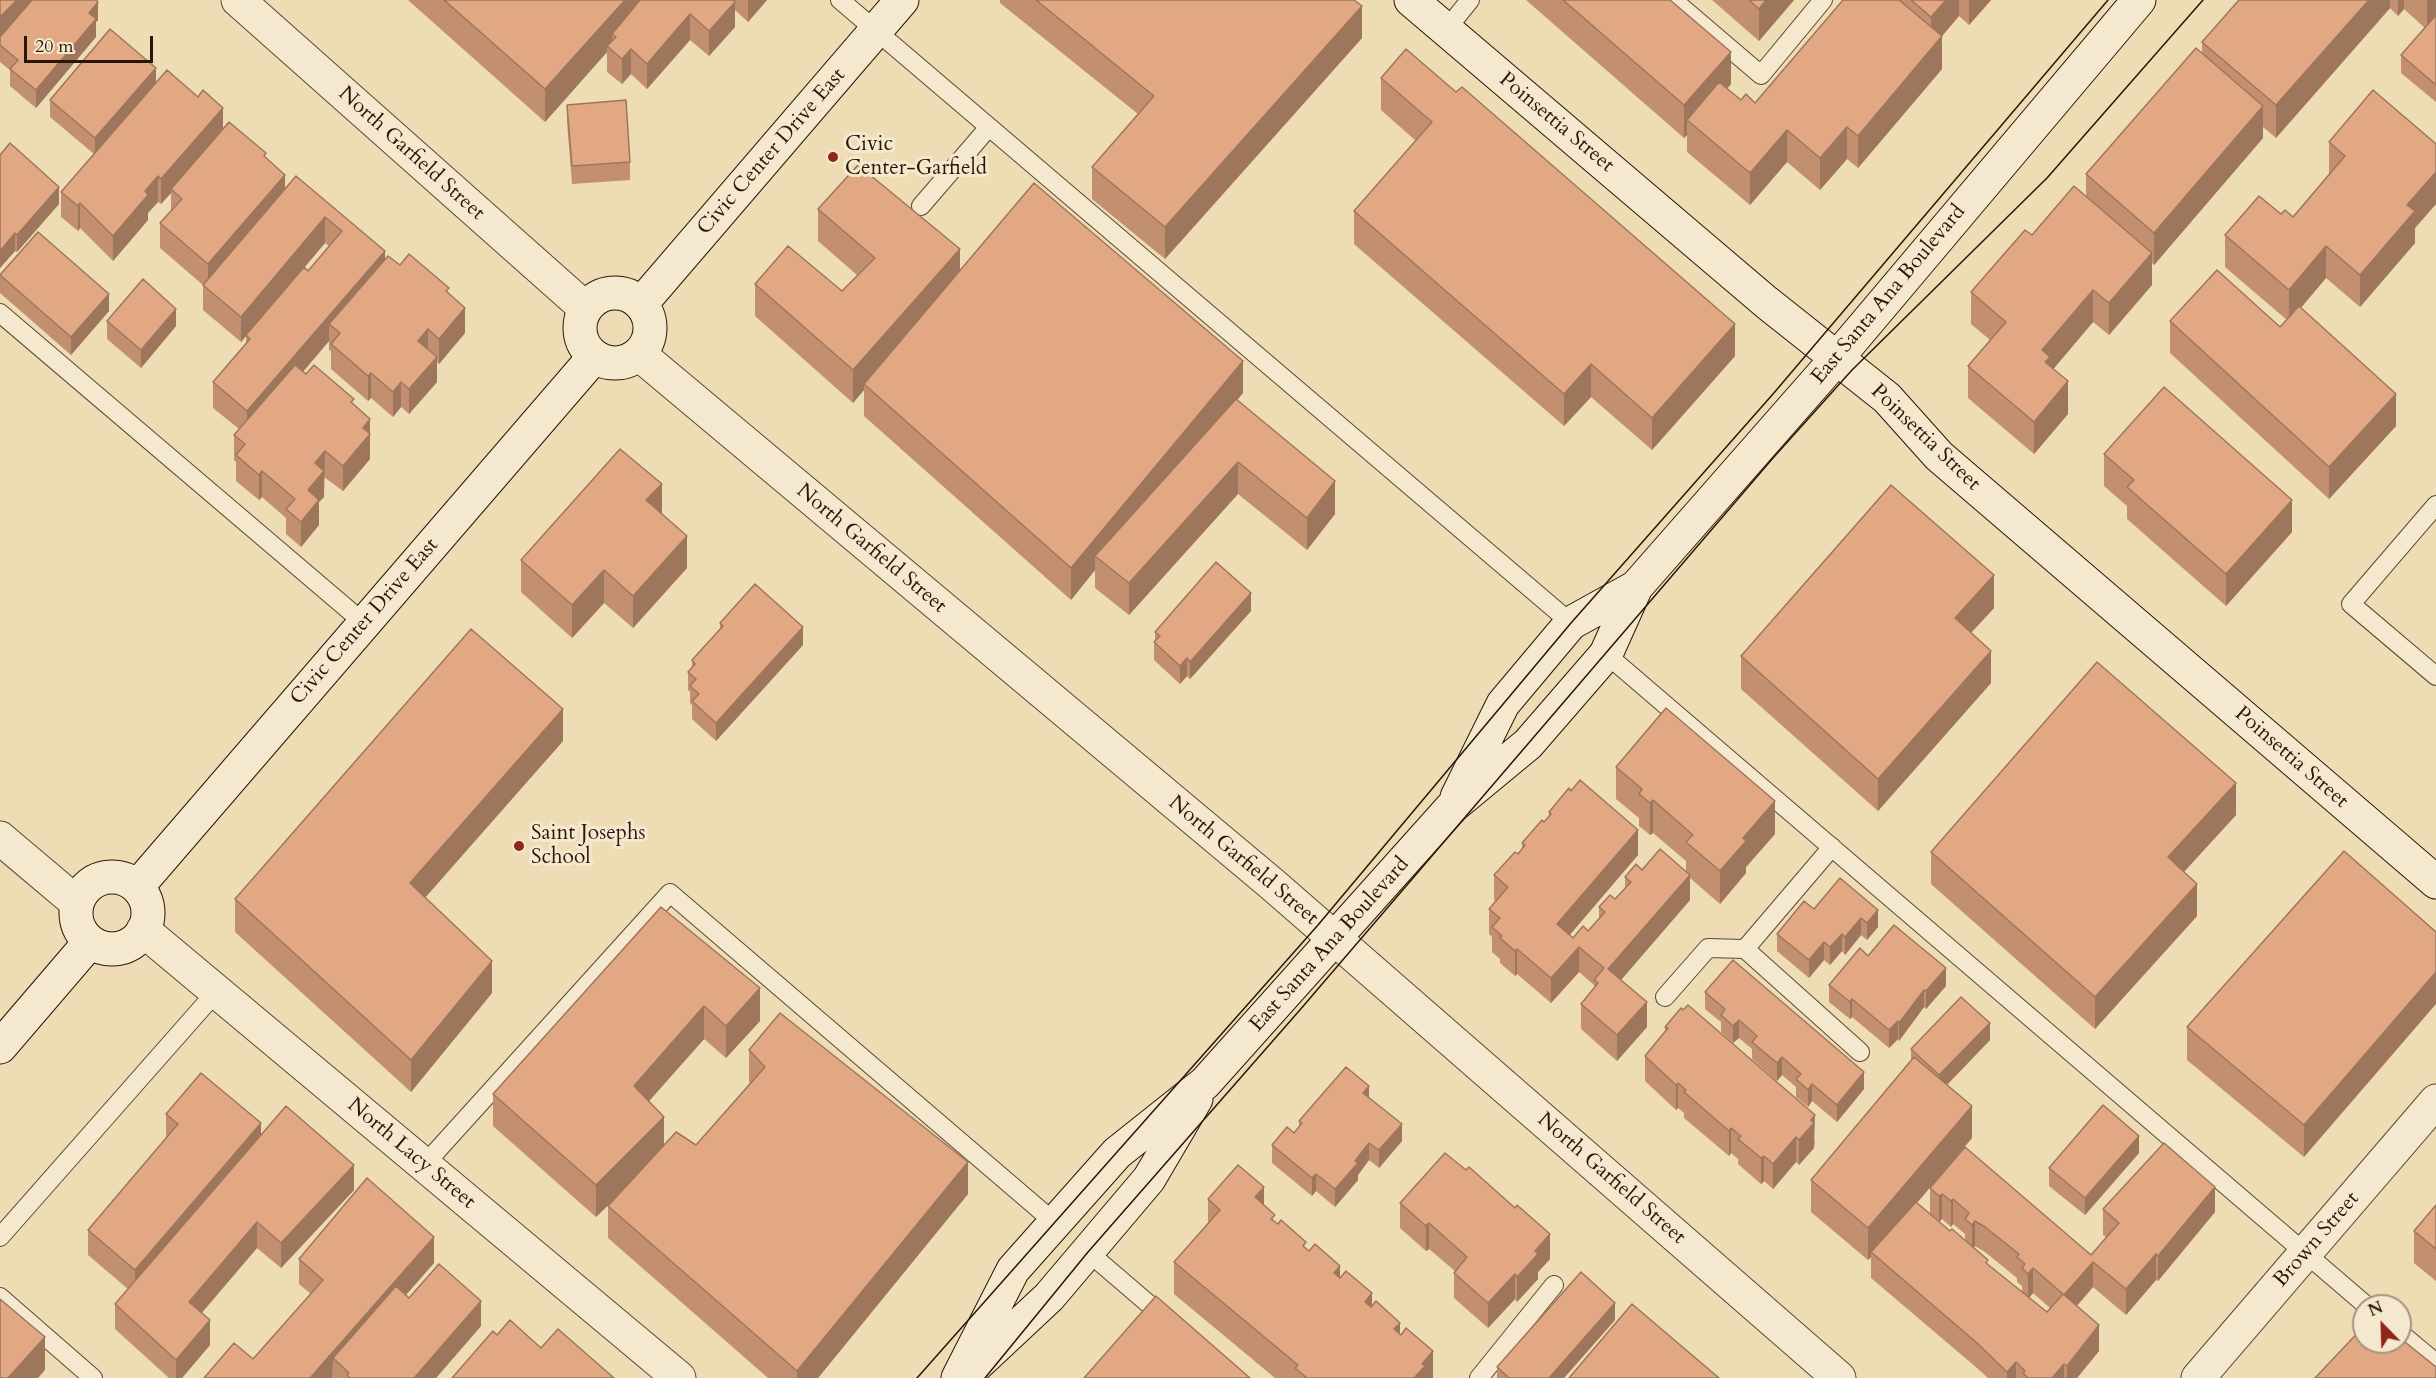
<!DOCTYPE html>
<style>
body{margin:0}
#map{position:relative;width:2436px;height:1378px;overflow:hidden;background:#eedcb4;font-family:Cardo,serif}
canvas{display:block}
.north{position:absolute;left:2352px;top:1294px;width:60px;height:60px;box-sizing:border-box;background:#f4e8ce;border:2px solid #a4947f;border-radius:50%;rotate:337deg;font-size:16px;font-weight:700;line-height:24px;text-align:center;color:#2b1509}
.north::after{content:'';display:block;margin:auto;width:21px;height:27px;background:#8f2418;clip-path:polygon(50% 0,100% 100%,50% 72%,0 100%)}
.scale{position:absolute;left:24px;top:36px;width:129px;height:27px;box-sizing:border-box;border:3px solid #2b1509;border-top:0;padding-left:8px;font-size:18px;line-height:21px;white-space:nowrap;color:#2b1509;-webkit-text-stroke:4px #f4e8ce;paint-order:stroke}
</style>
<div id="map">
<canvas width="2436" height="1378"></canvas>
<div class="north">N</div>
<div class="scale">20 m</div>
</div>
<script>
const g = document.querySelector('canvas').getContext('2d');
g.lineJoin = 'round';
function strokePath(path, color, width, dash) {
  g.strokeStyle = color;
  g.lineWidth = width;
  g.lineCap = dash ? 'butt' : 'round';
  g.setLineDash(dash || []);
  g.stroke(path);
}
function fillPath(path, color) {
  g.fillStyle = color;
  g.fill(path, 'evenodd');
}
function write(font, color, halo, rows, align = 'center') {
  g.font = font + ' Cardo,serif';
  g.lineWidth = 6;
  g.setLineDash([]);
  g.textBaseline = 'middle';
  g.strokeStyle = halo;
  g.fillStyle = color;
  for (const [text, x, y, turn = 0] of rows) {
    g.save();
    g.translate(x, y);
    g.rotate((+turn || 0) * Math.PI / 180);
    g.textAlign = isNaN(turn) ? turn : align;
    if (halo) g.strokeText(text, 0, 0);
    g.fillText(text, 0, 0);
    g.restore();
  }
}
const lane = new Path2D(`
 M840,0l731,623
 M1673,0l88,75 62,-75
 M1446,30l24,-30
 M921,206l68,-79
 M0,313l364,310
 M2436,505l-85,99 85,72
 M1606,654l761,652
 M1745,949l115,103
 M1665,997l43,-49 37,1 87,-102
 M424,1165l246,-272 384,329
 M0,1237l216,-245
 M1088,1252l77,66
 M0,1297l93,81
 M2400,1333l36,30
 M1479,1378l75,-93`);
const street = new Path2D(`
 M238,0l347,308
 M639,354l633,530 567,494
 M0,838l77,65
 M143,930l536,448
 M2198,1378l238,-277`);
const secondary = new Path2D(`
 M1411,0l355,302 121,96 52,58 497,426
 M580 328a35 35 0 1 1 70 0a35 35 0 1 1-70 0Z
 M641,304l261,-304
 M1457,797l46,-93 68,-81 65,-36
 M76 913a36 36 0 1 1 72 0a36 36 0 1 1-72 0Z
 M137,887l457,-530
 M0,1047l90,-105
 M972,1369l77,-72 100,-118 47,-80
 M958,1378l55,-108 104,-117 88,-70 248,-277 75,-62 78,-90 30,-67 201,-229 302,-358`);
strokePath(lane, '#5c4734', 20);
strokePath(street, '#5c4734', 35);
strokePath(secondary, '#2b1509', 35);
strokePath(lane, '#f4e8ce', 18);
strokePath(street, '#f4e8ce', 33);
strokePath(secondary, '#f4e8ce', 33);
strokePath(new Path2D(`
 M917,1378l401,-453 253,-302 202,-229 335,-394
 M985,1378l103,-126 211,-241 474,-553 79,-88 195,-192 156,-178`), '#2b1509', 1.5);
fillPath(new Path2D(`
 M0,0l98,20 -2,2v15l-60,71 -26,-22v-16l-10,-8z
 M408,0h359l-19,22 -13,-12v17l-26,29 -19,-16 -43,49 -16,-15 -9,10 -15,-12v-20l-62,70z
 M1000,0h354l8,38 -197,221 -73,-60v-32l46,-53 -138,-111z
 M1526,0h144l61,84 -4,5 14,11 14,3 88,-103h148l-22,25 -10,-9 -17,20v33l-84,99 -11,-9 -27,31 -33,-28 -37,43 -63,-53v-17l-3,3z
 M1712,0h82l-35,41z
 M2239,0h197v102l-35,-29v-18l24,-27 -21,-19 -6,7 -8,-8 -114,130 -13,-11v11l-109,127 -2,-2v22l-43,50 -16,-13 -40,47 15,45 -34,40 -66,-56v-32l22,-26 -19,-16v-32l61,-57 54,-38v-23l116,-121v-11z
 M1381,78l354,278 -83,94 -61,-53 -27,29 -210,-182v-33l62,-70 -35,-31z
 M156,83l110,75 19,31 100,71 15,5 49,29 16,39 -26,31 -2,-2v20l-28,32 -8,-7 -8,10 -22,-19 -3,3 -37,-32v-18l-2,-1v-9l-26,31 51,33 16,14v40l-27,32 -19,-14v20l-5,5v23l-18,22 -15,-13v-16l-24,-21 -3,3 -23,-19v-19l-2,-2v-25l5,-6 -26,-21v-26l33,-38v-8l-5,6 -38,-32v-25l-43,-37v-25l11,-11v-19l-10,11 -3,-2 -10,11v7l-35,41 -33,-33 -2,3 -17,-14v-25l33,-38 -44,-37v-17zM325,243l4,3 -21,25 -4,-3z
 M567,105l63,57v18l-58,4 -5,-62z
 M2329,142l107,2v60l-21,24v15l-55,64 -34,-29 -25,29 95,119 -67,73 -159,-146v-32l110,6 7,-7 -62,-53v-32l56,-21 12,3 36,-43z
 M0,155l59,49 -42,48 -2,-1 -15,17z
 M818,209l425,184 -6,7 98,114 -28,36 -69,-56 -109,121 -34,-27v-18l-24,30 -207,-184v-26l-11,13 -98,-87v-32l87,7 15,-16 -39,-34z
 M0,275l109,36 -38,44 -71,-62z
 M107,321l69,5 -35,42 -34,-29z
 M2104,454l188,78 -66,74 -99,-87v-13l-23,-20z
 M662,514l25,54 -54,60 -29,-25 -32,35 -51,-46v-32z
 M1994,608l-23,25 20,50 -113,128 -137,-122v-33z
 M1251,611l-61,68 -3,-3 -7,8 -26,-24v-18l1,-1v-9z
 M720,623l83,22 -87,96 -24,-22v-14l-2,-2v-11l-2,-2v-18l4,-5v-7l28,-30z
 M563,741l-138,156 67,96 -81,99 -176,-160v-33z
 M1616,767l159,67 -29,33v6l-26,31 -30,-26v22l-69,80 26,47 -30,34 -36,-32v-25l13,-15v-4l-15,-13 -28,31 -34,-29 -2,2 -15,-13v-4l-8,-7v-15l-3,-3v-25l7,-8 -2,-1v-25l24,-21 4,-5v-6l22,-21 5,-6v-4l89,43 -69,80 4,3 15,-7 11,-12v-12l16,-8 10,-10v-12l17,-7 44,1v-10l-33,-28 -3,2 -11,-9v-8l-23,-19z
 M2236,815l-52,57 13,44 -102,113 -164,-145v-32z
 M2344,851l-40,306 -117,-97v-33z
 M1840,878l38,49 -11,13 -6,-5 -16,20 -3,-4 -12,14 -6,-5 -15,18 -32,-27v-17l37,-25z
 M661,907l99,114 -34,37 -22,-19 -55,62 15,44h32l54,-62 -1,-1v-32l219,144 -150,184h-50l-160,-140v-32l7,-7 -19,18 -103,-91v-32z
 M1868,956l78,30 -20,23 -2,-2 -25,34 -1,-2 -9,9 -37,-31 -2,2 -21,-17v-17z
 M1705,992l159,97 -27,33 -25,-21 -4,6 -12,-10v-10l-14,-12 -5,6 -25,-22v-10l-13,-11 -6,5 -12,-11v-10l-16,-13z
 M1665,1027l150,114 -1,7 -15,17 -3,-3 -23,27 -9,-8 -3,3 -23,-20v-5l-7,-6 -2,3 -45,-38v-5l-6,-5 -2,2 -31,-29v-25l20,-24z
 M1990,1040l-43,45 25,53 -55,65 33,28 15,9v-6l-12,-10 -2,3 -9,-8 -3,3 -9,-8v-26l161,67 15,-18 -3,-2v-26l112,3 -57,69 -2,-1 -30,35 -33,-28 -16,19 22,45 -22,27h-89l-11,-10 -106,-90v-21l-3,3 -57,-48v-32l100,-119v-12zM1975,1246l10,6 32,26v4l5,4v6l-34,-27 -14,-17zM2033,1293l17,15 -3,4 -18,-14z
 M1369,1098l33,43 -23,27 -10,-8 -11,15v5l-23,27 -19,-16 -4,5 -40,-33v-18l22,-12 5,-6v-6z
 M166,1114l95,21 93,55 -73,78 -24,-20 -55,65 8,32 -28,33h-13l-54,-49v-25l13,-15 -40,-34v-25l78,-92z
 M2139,1153l-54,62 -36,-29v-18z
 M1208,1199l56,6 11,17 97,84 28,28 33,44h-158l-101,-84v-32l34,-39z
 M1400,1203l150,56 -12,13v7l-21,23 -2,-3 -27,29 -34,-30v-25l1,-2 -26,-22 -3,2 -26,-23z
 M2436,1205v76l-22,-18v-32z
 M299,1259l135,4 -28,32 3,3 72,28 -45,52h-103l-80,-19 58,-65 -12,-10z
 M1615,1320l-51,58h-67v-11z`), '#c29071');
fillPath(new Path2D(`
 M17,0h18l-35,42v-25z
 M625,0h29l-38,37 -4,-3v13l-5,-1v6l-62,70v-33z
 M748,0h19l-19,22z
 M1766,0h28l-35,41v-32z
 M1946,0h13v16l-28,33v-32z
 M1969,0h22l-22,25z
 M2369,0h21v8l-114,130v-33z
 M2398,0h6v9l-6,7z
 M2427,0h9v20l-9,10z
 M98,2v18l-2,2v15l-60,71v-18l53,-77z
 M735,2v25l-26,29v-25z
 M1362,6v32l-197,221v-32z
 M690,14v26l-43,49v-25z
 M1942,36v33l-84,99v-32z
 M631,49v25l-9,10v-25z
 M1731,52v32l-37,42 -7,-6v15l-3,3v-33z
 M156,68v17l-61,70v-17z
 M2263,106v32l-109,127v-32z
 M223,108v25l-52,56v4l-10,11v-25z
 M1847,127v32l-27,31v-32z
 M1787,130v32l-37,43v-32z
 M2436,172v32l-21,24v15l-55,64v-32l47,-70z
 M285,175v26l-77,89v-26z
 M158,176v26l-10,11v7l-35,41v-25l32,-45z
 M59,187v17l-42,48v-17z
 M80,203v25l-2,3v-25z
 M325,217v26l-84,99v-25z
 M15,233v18l-15,17v-17z
 M2326,246v32l-37,44v-32z
 M960,249v32l-96,103v6l-11,13v-33z
 M385,251v26l-56,47v17l-82,96v-26z
 M2152,253v32l-43,50v-32z
 M2093,290v32l-43,51 -8,-23z
 M109,294v17l-38,44v-18z
 M465,308v25l-26,31v-25z
 M176,309v17l-35,42v-18z
 M1735,324v32l-83,94v-32z
 M428,329v25l-10,-13z
 M437,357v25l-28,32v-25z
 M1243,361v32l-140,169 -8,-6v14l-24,30v-32z
 M1591,364v33l-27,29v-32z
 M371,373v25l-3,3v-25z
 M2068,381v33l-34,40v-32z
 M401,382v25l-8,10v-25z
 M2396,394v32l-67,73v-32z
 M370,419v40l-27,32v-25l20,-38z
 M325,451l-1,46 -5,5v23l-18,22v-25l14,-59z
 M1238,462v32l-109,121v-32z
 M262,471v26l-3,3v-25z
 M1335,481v33l-28,36v-32z
 M662,484v32l-16,-16z
 M2292,500v32l-66,74v-32z
 M687,536v32l-54,60v-32z
 M604,570v33l-32,35v-33z
 M1994,575v33l-39,42v-32z
 M1251,593v18l-61,68v-17z
 M803,627v18l-87,96v-18z
 M1991,651v32l-113,128v-32z
 M1187,658v18l-7,8v-18z
 M563,709v32l-153,174v-32z
 M2236,783v32l-68,74v-32z
 M1653,800v33l-3,2v-32z
 M1775,801v33l-29,33v6l-26,31v-33l23,-33z
 M1638,830v25l-81,95v-26z
 M1690,875v25l-82,95v-26z
 M2197,884v32l-102,113v-32z
 M1878,910v17l-11,13v-17z
 M1861,918v17l-16,20v-18z
 M1842,934v17l-12,14v-18z
 M1824,942v18l-15,18v-18z
 M1579,947v25l-28,31v-25z
 M1517,949v25l-2,2v-25z
 M492,961v32l-81,99v-32z
 M1946,968v18l-20,23v-18z
 M2436,972v32l-132,153v-32z
 M760,988v33l-34,37v-32z
 M1924,990v17l-25,34v-18z
 M1852,999v18l-2,2v-17z
 M1647,1002v25l-30,34v-26z
 M704,1006v33l-70,79v-32z
 M1739,1020v18l-6,5v-17z
 M1898,1021v18l-9,9v-18z
 M1990,1023v17l-51,53v-18z
 M1782,1057v18l-5,6v-18z
 M1864,1072v17l-27,33v-17z
 M1678,1083v25l-2,2v-25z
 M1812,1084v17l-4,6v-17z
 M1369,1086v18l-6,-11z
 M1972,1106v32l-99,116 -2,-2v5l-3,3v-32z
 M1815,1115l-1,33 -15,17v-25z
 M664,1117v32l-68,68v-32z
 M261,1123v25l-126,147v-25z
 M1402,1124v17l-23,27v-18z
 M1731,1128v25l-2,3v-25z
 M2139,1136v17l-54,62v-17z
 M1796,1137v25l-23,27v-25z
 M1369,1143v17l-11,15v5l-23,27v-18l20,-28z
 M1764,1156v25l-3,3v-26z
 M968,1162v32l-150,184h-21v-7z
 M354,1165v25l-73,78v-25z
 M1316,1174v17l-4,5v-18z
 M1264,1187v32l-9,-22z
 M2215,1187v25l-57,69v-25z
 M1942,1194v25l-3,3v-26z
 M1953,1199v25l-2,3v-26z
 M1975,1221v25l-3,4v-25z
 M257,1222v26l-68,79v-25z
 M1429,1223v26l-3,2v-25z
 M1550,1234v25l-12,13v7l-21,23v-25l18,-26z
 M434,1237v26l-92,104 -9,-9 -1,20h-22z
 M2156,1254v26l-30,35v-26z
 M2093,1262v25l-29,33v-25z
 M1340,1266v32l-6,-25z
 M2033,1268v25l-5,6v-25z
 M1515,1274v25l-27,29v-25z
 M1372,1293v33l-7,-24z
 M481,1301v25l-45,52h-22z
 M1615,1303v17l-51,58h-15z
 M210,1320v25l-28,33h-6v-18z
 M1400,1323v32l-6,-26z
 M2099,1325v26l-22,27h-10v-12z
 M45,1337v33l-7,8h-30z
 M1433,1351v27h-19l8,-14z
 M2016,1362v16h-9v-6z
 M2064,1364v14h-12z`), '#9e765c');
const building = new Path2D(`
 M0,0h17l-17,17z
 M32,0h64l2,2 -9,11 7,6 -60,71 -26,-21 8,-9 -18,-15v-8z
 M444,0h181l-80,89z
 M640,0h93l2,2 -26,29 -19,-17 -43,50 -16,-15 -9,10 -15,-13 9,-9 -4,-3z
 M1036,0h318l8,6 -197,221 -73,-60 62,-71z
 M1563,0h107l61,52 -47,53z
 M1749,0h17l-7,9z
 M1843,0h56l43,36 -84,100 -11,-9 -27,31 -33,-28 -37,43 -63,-53 32,-38 22,18 5,-6 9,9z
 M1911,0h35l-15,17z
 M2239,0h130l-93,105 -74,-63z
 M2436,15v70l-35,-30z
 M110,29l46,39 -61,70 -45,-38z
 M2196,48l67,58 -109,127 -68,-59z
 M1406,49l50,43 6,-5 273,237 -83,94 -61,-54 -27,30 -210,-183 78,-89 -51,-44z
 M167,70l31,27 5,-7 20,18 -62,71 -3,-3 -13,15 3,4 -35,41 -33,-33 -2,3 -17,-14z
 M2373,90l63,54v28l-29,33 8,6 -55,64 -34,-29 -37,44 -64,-55 34,-39 22,18 4,-4 8,7 52,-61 -16,-14z
 M626,100l4,62 -58,4 -5,-61z
 M229,122l37,31 -2,3 21,19 -77,89 -48,-41 22,-24 -11,-10z
 M10,143l49,44 -42,48 -2,-2 -15,18v-96z
 M858,165l102,84 -107,121 -98,-86 33,-38 54,45 33,-33 -57,-49z
 M296,176l89,75 -138,160 -34,-29 37,-43 -4,-4 58,-68 4,4 34,-40 -17,-14 -84,100 -38,-32z
 M1034,183l209,178 -172,207 -207,-184z
 M2074,186l78,67 -43,50 -16,-13 -51,60 8,7 -5,5 23,19 -34,41 -66,-56 38,-44 -35,-30 54,-62 7,5z
 M38,232l71,62 -38,43 -71,-62z
 M409,254l40,34 -3,3 19,17 -26,31 -11,-10 -10,12 19,16 -28,32 -8,-7 -8,10 -22,-19 -3,3 -37,-32 9,-11 -11,-9 59,-68 12,9z
 M2217,270l63,57 19,-21 97,88 -67,73 -159,-146z
 M143,279l33,30 -35,41 -34,-29z
 M295,365l11,9 8,-9 40,34 -3,3 19,17 -7,9 7,6 -27,32 -18,-15 -10,12 9,8 -16,19 11,10 -18,22 -15,-13 9,-10 -33,-28 -3,4 -23,-20 9,-11 -11,-9z
 M2164,387l128,113 -66,74 -99,-87 7,-7 -30,-26z
 M1236,399l99,82 -28,37 -69,-56 -109,121 -34,-27z
 M620,449l42,35 -16,16 41,36 -54,60 -29,-26 -32,35 -51,-45z
 M1891,485l103,90 -39,43 36,33 -113,128 -137,-123z
 M1216,562l35,31 -61,69 -3,-4 -7,8 -26,-24 6,-6 -5,-4z
 M755,584l48,43 -87,96 -24,-22 7,-7 -9,-8 6,-7 -8,-7 7,-8 -3,-4 31,-34 -3,-3z
 M471,629l92,80 -153,174 82,78 -81,99 -176,-161z
 M2097,662l139,121 -68,74 29,27 -102,113 -164,-145z
 M1666,708l109,93 -32,37 3,3 -26,30 -34,-29 7,-7 -40,-35 -3,3 -11,-9 3,-5 -26,-22z
 M1580,780l58,50 -81,94 16,14 10,-12 5,5 17,-19 -6,-5 11,-12 5,4 16,-17 -6,-5 11,-13 6,6 18,-21 30,26 -82,94 39,33 -30,33 -36,-31 17,-21 -4,-3 10,-12 -25,-21 -28,31 -34,-29 -2,2 -15,-13 2,-2 -10,-9 8,-9 -11,-9 19,-22 -14,-12 21,-23 3,2 7,-9 -3,-2 20,-23 2,2 7,-8 -2,-2 20,-24 2,3z
 M2344,851l92,81v40l-132,153 -117,-98z
 M1840,878l38,32 -11,13 -6,-5 -16,19 -3,-3 -12,13 -6,-5 -15,18 -32,-26 27,-33 10,8z
 M661,907l99,81 -34,38 -22,-20 -70,80 30,31 -68,68 -103,-91z
 M1894,925l52,43 -20,23 -2,-1 -25,33 -1,-2 -9,9 -37,-31 -2,3 -21,-17 31,-37 8,8z
 M1733,960l131,112 -27,33 -25,-21 -4,6 -12,-11 5,-5 -19,-17 -5,6 -25,-21 5,-6 -18,-16 -6,6 -12,-11 4,-6 -20,-17z
 M1961,997l29,26 -51,52 -28,-26z
 M1688,1005l127,110 -4,5 3,3 -15,17 -3,-3 -23,27 -9,-8 -3,2 -23,-19 3,-3 -10,-8 -2,3 -45,-39 2,-2 -8,-7 -2,2 -31,-29 23,-28 -3,-1 16,-19 2,2z
 M780,1013l188,149 -171,209 -189,-165 68,-74 20,13 69,-78 -16,-17z
 M1914,1057l58,49 -104,122 -57,-48z
 M1346,1067l23,19 -6,7 39,31 -23,26 -10,-7 -14,18 3,2 -23,26 -19,-15 -4,4 -40,-33 15,-18 7,6 8,-10 -3,-2z
 M201,1073l60,50 -126,147 -47,-40 90,-106 -12,-10z
 M2103,1105l36,31 -54,62 -36,-30z
 M286,1106l68,59 -73,78 -24,-21 -68,80 21,18 -34,40 -61,-56z
 M2164,1143l51,44 -57,69 -2,-2 -30,35 -33,-27 -29,33 -31,-27 -5,6 -6,-6 3,-4 -8,-7 2,-3 -34,-27 -10,-6 -3,4 -7,-6 4,-6 -16,-14 -2,2 -9,-7 -3,2 -9,-8 35,-41 126,108 28,-32 -16,-14z
 M1445,1153l21,17 3,-3 46,41 2,-3 33,29 -15,17 3,3 -21,23 -2,-3 -27,29 -34,-30 13,-16 -38,-34 -3,3 -26,-23z
 M1238,1165l26,22 -9,10 20,18 -4,4 7,5 3,-4 25,22 -3,4 6,5 6,-7 25,22 -6,7 6,5 6,-7 26,22 -7,9 6,5 5,-6 24,22 -6,6 7,6 5,-7 27,23 -11,13 3,2 -11,12h-107l-12,-10 3,-3 -124,-103 46,-52 -12,-11z
 M367,1178l67,59 -124,141h-106l30,-35 19,16 70,-79 -24,-21z
 M1916,1202l34,29 2,-2 36,31 -2,3 61,49 16,-18 36,31 -32,41 -3,-2 -12,14h-24l-5,-5 2,-2 -9,-9 -9,10 -30,-29 -106,-91z
 M2436,1205v44l-22,-18z
 M439,1264l42,37 -67,77h-64l-3,-3 2,-2 -16,-15 63,-72 13,12z
 M1581,1272l34,31 -66,75h-40l-12,-11z
 M1156,1296l94,82h-166z
 M0,1299l45,38 -37,41h-8z
 M1632,1304l87,74h-150z
 M510,1320l31,28 17,-19 56,49h-162l41,-47 4,4z
 M2364,1326v16h36v-4l36,29v11h-121z`);
fillPath(building, '#e2a883');
strokePath(building, '#9e765c', 1.5);
for (const [x, y, r, color] of [
 [833,157,6,"#8f2418"],
 [519,846,6,"#8f2418"]
]) {
  const dot = new Path2D();
  dot.arc(x, y, r, 0, 2 * Math.PI);
  g.fillStyle = color;
  g.fill(dot);
  strokePath(dot, '#f4e8ce', 2);
}
write('21px', '#2b1509', '#f4e8ce', [
 ["Poinsettia Street",1556,123,40],
 ["Civic Center Drive East",772,152,-49],
 ["North Garfield Street",411,154,42],
 ["East Santa Ana Boulevard",1889,295,-50],
 ["Poinsettia Street",1925,438,44],
 ["North Garfield Street",871,549,40],
 ["Civic Center Drive East",365,622,-49],
 ["Poinsettia Street",2291,758,41],
 ["North Garfield Street",1243,861,40],
 ["East Santa Ana Boulevard",1330,945,-48],
 ["North Lacy Street",411,1154,40],
 ["North Garfield Street",1611,1179,41],
 ["Brown Street",2317,1240,-49]
]);
write('21px', '#2b1509', '#f4e8ce', [
 ["Civic",845,145],
 ["Center-Garfield",845,169],
 ["Saint Josephs",531,834],
 ["School",531,858]
], 'left');
</script>
